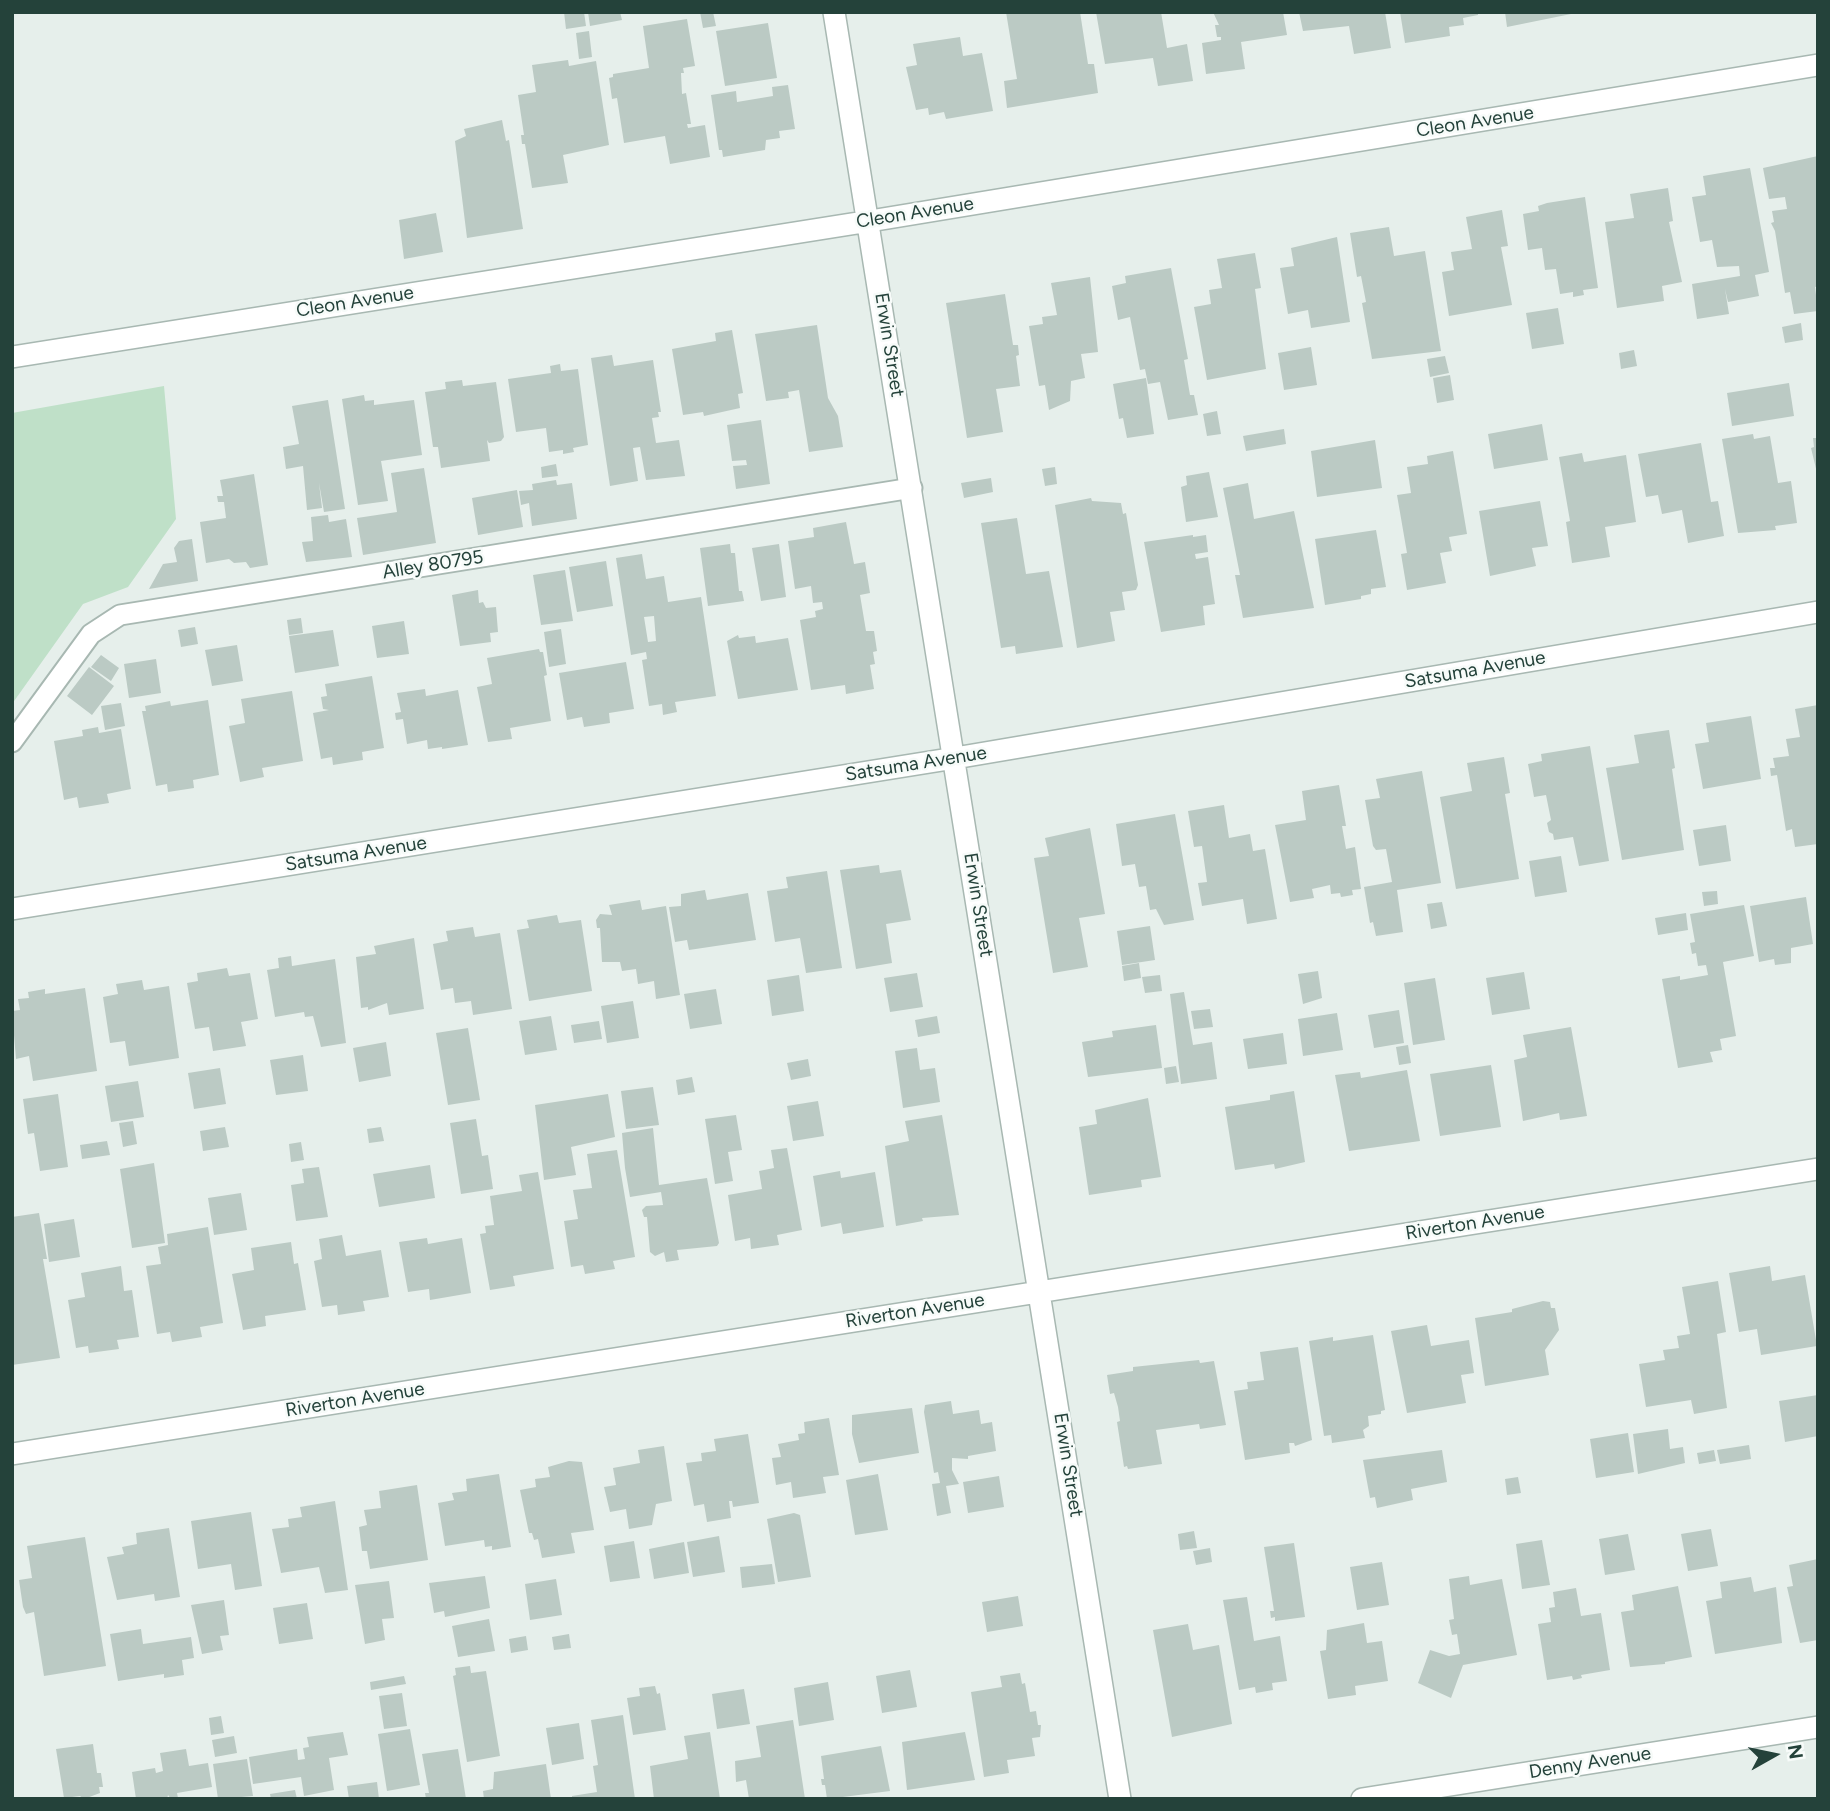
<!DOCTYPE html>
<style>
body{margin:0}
#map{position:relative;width:1830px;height:1811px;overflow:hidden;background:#e6efeb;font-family:Figtree,sans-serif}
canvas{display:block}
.frame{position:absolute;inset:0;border:14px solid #24423a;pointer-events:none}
.north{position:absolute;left:1739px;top:1720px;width:70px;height:70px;-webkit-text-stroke:5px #f7fbf9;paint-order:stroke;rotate:81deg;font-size:19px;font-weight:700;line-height:28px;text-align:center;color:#24423a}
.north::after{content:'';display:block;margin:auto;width:24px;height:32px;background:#24423a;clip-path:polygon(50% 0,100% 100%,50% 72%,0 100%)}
</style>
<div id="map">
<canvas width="1830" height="1811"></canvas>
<div class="frame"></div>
<div class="north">N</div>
</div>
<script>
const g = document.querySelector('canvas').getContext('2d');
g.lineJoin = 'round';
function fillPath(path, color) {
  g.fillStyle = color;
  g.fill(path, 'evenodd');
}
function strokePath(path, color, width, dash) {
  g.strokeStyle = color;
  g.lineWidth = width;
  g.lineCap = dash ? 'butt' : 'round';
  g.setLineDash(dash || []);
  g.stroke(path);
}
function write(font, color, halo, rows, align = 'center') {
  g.font = font + ' Figtree,sans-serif';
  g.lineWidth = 5;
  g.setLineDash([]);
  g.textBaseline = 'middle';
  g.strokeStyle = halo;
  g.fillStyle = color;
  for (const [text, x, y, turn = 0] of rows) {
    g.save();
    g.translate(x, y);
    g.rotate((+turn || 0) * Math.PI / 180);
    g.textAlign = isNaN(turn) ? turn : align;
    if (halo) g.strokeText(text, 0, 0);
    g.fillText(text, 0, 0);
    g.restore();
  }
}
fillPath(new Path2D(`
 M164,386l12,133 -48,68 -45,17 -71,100v-291z`), '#bfe0c8');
fillPath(new Path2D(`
 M564,12h20l2,14 -20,3z
 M588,12h32l2,8 -32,6z
 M700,12h13l3,14 -13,2z
 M1006,12h74l8,52h6l4,29 -91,15 -3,-27 13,-2z
 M1096,12h65l6,36 20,-4 6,37 -35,5 -5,-28 -48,6z
 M1213,12h70l4,23 -46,7 4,27 -39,5 -4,-31 19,-3v-3h-4l-2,-12h4z
 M1299,12h86l6,36 -37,6 -5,-28 -46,5z
 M1400,12h78v3l-15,3 1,7 -15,2 1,9 -45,7z
 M1505,12h66v2l-64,13z
 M687,19l8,47 -12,2 1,5h-3l1,21 4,-1 5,31h-4l1,4 17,-3 5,32 -40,7 -5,-28 -41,7 -7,-45 -5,1 -3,-21 4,-1v-3l36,-6 -6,-42z
 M768,23l9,55 -52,8 -9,-55z
 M589,31l3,26 -13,2 -3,-26z
 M960,37l3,19 19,-3 11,58 -47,8 -2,-7 -15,3 -1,-7 -12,2 -10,-43 11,-2 -4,-21z
 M568,60l1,6 27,-5 13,84 -46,10 5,28 -36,5 -7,-44h-3l-1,-9h3l-6,-40 18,-3 -4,-27z
 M788,85l7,44 -16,2 1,7 -14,2 -1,10 -42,7 -1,-7h-3l-8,-55 25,-4 1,11 36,-6 -1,-9z
 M502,120l4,21 3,-1 14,89 -56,9 -12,-97 11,-5 -2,-7z
 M1818,156v130l-3,1 3,24 -24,3 -4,-22 -5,1 -10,-62 -4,-8 3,-1 -2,-11 15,-2 -2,-12 -16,2 -6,-31z
 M1750,168l19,104 -14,3 4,21 -31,6 -3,-13 4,25 -32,5 -5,-35 48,-8 -1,-10 -22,1 -5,-27 -12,2 -8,-45 14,-2 -3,-19z
 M1668,188l5,33 -4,1 13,60 -20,4 2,15 -47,7 -12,-86 29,-4 -4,-24z
 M1585,197l13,91 -15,2 1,5 -11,2v-5l-13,2 -4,-25 -11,1 -3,-22 -14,2 -5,-36 16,-3 -1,-5 9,-3z
 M1502,210l6,36 -7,1 11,58 -63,11 -7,-44 12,-2 -3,-18 21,-3 -6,-32z
 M436,213l7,39 -39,7 -5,-39z
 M1389,227l5,29 31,-5 16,100 -69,8 -10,-56 4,-1 -5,-26 -4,1 -7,-44z
 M1337,237l13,85 -39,6 -3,-18 -20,4 -8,-46 14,-2 -3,-18z
 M1255,253l6,35 -6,1 11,80 -59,11 -13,-73 17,-3 -2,-14 13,-2 -5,-29z
 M1171,268l17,91 -4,1 6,35h4l4,20 -30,5 -8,-38 -12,2 -3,-15 -5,1 -10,-53 -12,3 -6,-34 14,-3 -1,-7z
 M1090,277l8,75 -17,2 4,24 -14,3 -1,20 -21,9 -4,-25 -6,1 -10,-60 14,-2 -1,-7 15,-2 -6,-32z
 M1005,294l8,51h5l1,10 -3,1 4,30 -24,3 7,43 -36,6 -21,-135z
 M1558,308l6,36 -32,5 -6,-36z
 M1801,323l2,17 -18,3 -3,-16z
 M817,325l11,73 10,18 5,31 -34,5 -10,-62 -11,2 1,6 -23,3 -11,-67z
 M732,330l11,63 -5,1 2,14 -36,8 -1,-4 -20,3 -11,-66 44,-8 -1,-8z
 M1311,347l6,38 -33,5 -6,-37z
 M1634,350l3,16 -16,3 -2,-16z
 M612,355l2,11 39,-6 8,52h-3l1,5 -7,1 4,25 23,-3 6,36 -39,4 -6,-33 -7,1 5,33 -28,5 -19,-128z
 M1445,356l4,17 -19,4 -3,-18z
 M560,364l1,7 17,-2 10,76 -15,3 1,4 -11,2v-4l-14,2 -3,-24 -30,4 -8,-53 43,-6 -1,-7z
 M1450,375l4,25 -17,3 -4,-25z
 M1146,378l8,56 -27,4 -4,-20 -4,1 -6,-35z
 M462,380l1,6 33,-4 8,55 -3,4 -12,2 -2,-3 3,21 -49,7 -3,-21h-5l-8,-55 21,-3 -1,-7z
 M1789,383l5,33 -62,10 -5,-33z
 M364,395l1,6 9,-1v5l40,-5 8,55 -41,6 7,40 -30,4 -16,-106z
 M328,400l17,109 -21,3 -5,-29 3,25 -15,2 -4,-44 -17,3 -3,-22 16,-3 -7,-38z
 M1217,411l4,23 -14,2 -4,-22z
 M761,420l9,64 -34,5 -3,-23 14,-1 -1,-5 -14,1 -5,-36z
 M1542,424l6,36 -54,9 -6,-35z
 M1284,429l2,15 -40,7 -3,-15z
 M1753,434l1,5 16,-3 8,47 13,-2 6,42 -22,3 1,4 -38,3 -16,-94z
 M1813,438h5v39l-7,-29 3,-1z
 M1375,440l7,48 -65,9 -6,-46z
 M1701,443l10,59 7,-1 6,35 -36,7 -6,-33 -20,4 -4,-19 -12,2 -8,-43z
 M1453,451l14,83 -18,3 3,14 -12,2 6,30 -39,7 -6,-36 6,-1 -10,-58 14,-2 -4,-26 21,-3 -1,-8z
 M1582,453l2,9 42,-7 10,67 -31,5 5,30 -38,6 -6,-41 4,-1 -11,-64z
 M556,464l2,12 -16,2 -1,-11z
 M1055,467l2,17 -12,2 -3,-17z
 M424,468l12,75 -73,12 -6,-37 40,-6 -6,-39z
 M1209,472l9,45 -32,5 -5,-35 6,-2 -1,-9z
 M254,474l14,91 -18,3 -4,-6 -12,1 -5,-4 -23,4 -6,-41 26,-4 -2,-16h-6l-1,-6h6l-3,-16z
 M991,478l2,14 -29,6 -3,-15z
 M556,480l1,5 15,-2 5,36 -45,7 -3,-23 -8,2 -2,-14 14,-1 -1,-6z
 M1248,483l6,36 40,-8 20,97 -71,10 -8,-43h5l-17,-87z
 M517,490l6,37 -45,8 -6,-37z
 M1091,498l1,3 29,2 2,11 3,-1 12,72 -2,5 -14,2 3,18 -15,2 5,29 -38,7 -22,-143z
 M1540,501l8,45 -16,2 4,18 -46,10 -11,-65z
 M328,515l1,7 17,-3 6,38 -46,5 -4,-20 11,-1 -2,-24z
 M1017,518l9,56 23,-3 14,76 -47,7 -1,-8 -14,2 -20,-125z
 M846,522l8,42 11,-2 5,31 -10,2 6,36h8l3,20 -4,1 2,12 -5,1 4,24 -28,5 -1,-9 -34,5 -11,-70 16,-3 -1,-6 8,-2 -1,-7 -9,1 -2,-17 -16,3 -7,-48 26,-4 -1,-9z
 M1376,530l10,57 -15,2v5l-10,2v3l-36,6 -10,-66z
 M1193,535v2l13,-2 2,17 -13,2 1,5 12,-2 7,47 -12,2 2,19 -44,7 -17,-90z
 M192,539l6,42 -49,8 14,-25 14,-2 -3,-14 5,-7z
 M730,544l1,9h4l4,38h3l2,10 -36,5 -8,-58z
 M779,544l7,53 -25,4 -9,-53z
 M642,554l4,25 18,-3 4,26 33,-5 15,99 -41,6 2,10 -14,3 -1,-11 -13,2 -7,-46 5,-1 -1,-7 -15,3 -15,-97zM654,616l2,25 -8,1 -4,-25z
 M606,561l7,45 -36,6 -8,-45z
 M565,570l8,51 -32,4 -8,-50z
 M478,590l1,13 4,-1 3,6 10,-1 2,25 -8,1 1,9 -31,4 -8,-51z
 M301,618l2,15 -14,2 -2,-15z
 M404,621l5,33 -32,4 -5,-32z
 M195,627l3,17 -17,3 -3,-17z
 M561,629l5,35 -17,3 -5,-35z
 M333,630l6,36 -44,7 -6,-37z
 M738,635l1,3 16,-2 1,7 32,-5 10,52 -60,9 -11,-58z
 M237,645l6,36 -31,5 -7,-36z
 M539,649l1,3h3l4,23 -3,1 7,45 -41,7 2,11 -24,3 -11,-55 15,-3 -5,-26z
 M101,655l18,13 -8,13 -20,-14z
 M156,659l5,34 -32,5 -5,-34z
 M626,662l8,47 -25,4 1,10 -26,4 -2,-10 -15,3 -8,-47z
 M89,667l25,19 -22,29 -25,-19z
 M372,676l12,72 -22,4 1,8 -30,5 -1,-8 -11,2 -8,-46 16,-3 -6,-1 -2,-12 6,-1 -2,-12z
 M425,689l1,7 32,-6 10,55 -26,4v-2l-14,2 -1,-9 -20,4 -4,-25 -7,1 -1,-7 6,-1 -4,-19z
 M292,691l11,70 -41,7 2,9 -24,5 -11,-56 16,-3 -4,-24z
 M208,700l11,75 -26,5 1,8 -26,4 -1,-8 -11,2 -14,-75h4l-1,-5 25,-5 1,5z
 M121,703l4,23 -20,4 -4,-24z
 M1818,705v139l-23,3 -3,-18 -6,2 -9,-56 -6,1 -1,-8h5l-2,-10 16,-2 -3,-17 14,-2 -5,-28z
 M1751,716l10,63 -58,10 -8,-45 14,-2 -3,-19z
 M98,727l1,6 22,-4 10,60 -24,5 2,9 -30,5 -2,-11 -13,3 -10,-59 29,-5 -1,-6z
 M1669,730l6,38 -3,1 12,81 -62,10 -16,-92 33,-5 -5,-28z
 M1590,746l19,115 -30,5 -6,-29 -19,3 -1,-6 -4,-2 -2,-9 4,-3 -5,-25 -12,2 -6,-33 14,-3 -1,-7z
 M1504,757l6,36 -5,1 14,85 -63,10 -16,-92 32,-6 -5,-28z
 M1422,771l19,112 -44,7 6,42 -27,4 -3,-14 -3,1 -6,-36 28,-5 -6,-33 -10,1 -3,-4 -8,-46 15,-2 -4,-19z
 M1339,785l7,41h-4l4,23 9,-2 6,42 -9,1 1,5 -12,2 -1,-4 -9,1 -1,-9 -18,4 2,9 -24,4 -15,-77 31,-5 -4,-29z
 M1224,805l5,33 21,-4 3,17 12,-2 12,70 -30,5 -4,-25 -41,7 -4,-23 9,-1 -5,-36 -8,1 -6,-36z
 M1175,814l19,106 -30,5 -8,-16 -6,1 -4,-24 -7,1 -4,-23 -13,2 -6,-42z
 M1726,825l5,36 -32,5 -6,-36z
 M1090,828l15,86 -26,4 9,49 -35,6 -19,-115 15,-2 -4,-18z
 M1561,856l6,36 -32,5 -6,-36z
 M879,865l1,8 21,-3 10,50 -25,4 6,39 -36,6 -16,-99z
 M827,871l15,97 -36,5 -6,-35 -25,4 -8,-51 21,-3 -2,-11z
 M705,890l2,10 41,-7 8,47 -67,10 -2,-10 -12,2 -6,-35 12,-1v-12z
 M1717,891l1,13 -14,2 -2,-14z
 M1806,897l7,47 -22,4v15l-16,2 -1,-6 -15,3 -9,-56z
 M640,900l2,10 24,-4 14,89 -24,4 -2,-18 -16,3 -2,-15 -14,2 -2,-9h-18l-2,-34h-3l-1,-8 4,-6 12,1 -3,-10z
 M1442,902l5,24 -16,3 -4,-25z
 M1744,905l10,51 -31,6 13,74 -16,3 2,11 -12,2 3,10 -35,6 -16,-89 18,-3v4l28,-5 -2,-10 -8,1 -2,-13 -4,1 -2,-11 5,-1 -5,-28z
 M1686,913l2,17 -30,5 -3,-17z
 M557,915l2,8 22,-3 11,71 -63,10 -12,-71 12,-2 -2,-8z
 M1150,926l5,34 -33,5 -5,-34z
 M473,927l2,10 25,-4 12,76 -39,6 -2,-14 -16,2 -2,-15 -12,2 -8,-46 15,-3 -2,-10z
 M414,938l10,71 -35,6 -2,-12 -19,7v-3l-7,1 -5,-51 20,-3 -2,-8z
 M291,956l1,10 43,-7 11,84 -25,4 -8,-31 -8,1 -1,-5 -29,5 -8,-47 12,-2 -1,-10z
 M1139,963l2,15 -17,3 -2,-15z
 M227,968l2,8 21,-3 8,46 -17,3 5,24 -33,5 -4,-24 -14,2 -8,-46 11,-2 -1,-8z
 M1318,971l4,27 -19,6 -5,-30z
 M1524,972l6,37 -38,6 -6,-37z
 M917,973l6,34 -33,5 -6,-34z
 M799,975l5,36 -32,5 -5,-36z
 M1160,975l2,16 -17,2 -3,-16z
 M1435,978l10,62 -32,5 -9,-62z
 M142,980l2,10 25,-4 10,72 -50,8 -4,-25 -15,2 -7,-46 15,-3 -2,-10z
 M85,988l12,83 -64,10 -4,-25 -13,3 -4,-48 8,-1 -2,-11 11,-1 -1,-6 17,-3v5z
 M716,989l6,35 -32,5 -6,-35z
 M1184,992l9,53 19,-3 5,37 -36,5 -11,-90z
 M633,1001l6,37 -32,5 -6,-37z
 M1210,1009l3,18 -19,2 -3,-18z
 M1399,1010l5,33 -30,5 -6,-33z
 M1337,1013l6,37 -40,6 -5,-37z
 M551,1016l6,34 -32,5 -6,-34z
 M937,1016l3,17 -22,4 -3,-17z
 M599,1021l3,18 -28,4 -3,-18z
 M1156,1025l6,43 -74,9 -6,-35 31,-5 -1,-6z
 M1571,1027l16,89 -27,4 -1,-7 -36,8 -9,-61 13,-3 -4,-22z
 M468,1028l12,72 -32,5 -12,-72z
 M1283,1033l4,31 -39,5 -5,-30z
 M386,1042l5,34 -32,6 -6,-34z
 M1408,1045l3,18 -12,2 -3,-18z
 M917,1048l3,22 15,-2 5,34 -37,6 -8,-57z
 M303,1055l5,36 -32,4 -6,-35z
 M808,1059l3,17 -20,4 -4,-17z
 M1491,1065l10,62 -61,9 -10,-62z
 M1176,1066l3,16 -13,2 -2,-16z
 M220,1068l6,36 -32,5 -6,-36z
 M1407,1070l13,71 -71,10 -14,-76 25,-3 1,6z
 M692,1077l3,15 -17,3 -2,-15z
 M138,1081l6,36 -33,5 -6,-36z
 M653,1087l6,38 -33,4 -5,-38z
 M1294,1091l11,71 -30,7 -1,-5 -39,6 -10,-63 45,-7v-5z
 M58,1094l10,73 -28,4 -6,-38 -6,1 -5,-35z
 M608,1094l7,43 -44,10 5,28 -32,5 -9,-75z
 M1148,1098l13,79 -20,3 1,7 -53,8 -10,-68 18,-3 -2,-14z
 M818,1101l6,35 -31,5 -6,-35z
 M736,1115l6,35 -14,2 5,29 -18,3 -10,-65z
 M942,1115l17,100 -37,3 1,3 -27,5 -11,-80 24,-5 -4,-20z
 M476,1119l6,37 6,-1 5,34 -32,5 -11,-71z
 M133,1121l4,23 -14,3 -4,-24z
 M225,1127l4,20 -26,4 -3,-20z
 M381,1127l3,14 -15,2 -2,-14z
 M653,1128l6,57 48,-7 12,65 -2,3 -40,4 2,10 -13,2 -2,-10 -9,4 -5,-4 -3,-35h-3l-2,-7 4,-4 17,-1 -2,-13 -31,5 -5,-29 -3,-35z
 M107,1141l3,14 -28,4 -2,-14z
 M301,1142l3,18 -13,2 -2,-18z
 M787,1148l15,82 -25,5 2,10 -28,4 -1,-11 -15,3 -7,-46 34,-6 -3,-18 15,-3 -3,-18z
 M617,1150l18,107 -22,4 2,8 -30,5 -2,-9 -12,2 -7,-46 14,-2 -5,-29 19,-2 -5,-34z
 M154,1163l11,80 -33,5 -12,-79z
 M430,1165l5,33 -56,9 -6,-33z
 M319,1167l9,50 -32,4 -5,-36 13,-2 -2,-14z
 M840,1171l1,7 34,-6 9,55 -41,7 -2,-11 -20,4 -8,-51z
 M538,1172l16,97 -41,7 2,10 -25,4 -10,-56 6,-1 -1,-7 9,-1 -4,-29 32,-5 -3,-16z
 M241,1193l6,37 -33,5 -6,-37z
 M39,1213l8,46h-4l17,99 -48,7v-148z
 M74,1219l6,38 -31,5 -5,-38z
 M208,1227l15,96 -23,4 2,10 -30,5 -2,-10 -13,2 -11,-68 15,-2 -3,-17 10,-2 -1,-11z
 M342,1235l4,21 35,-6 8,47 -26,4 2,10 -27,4 -1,-10 -15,2 -8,-46 8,-2 -3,-20z
 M427,1238l1,6 34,-6 9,55 -41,7 -1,-11 -21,3 -9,-50z
 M291,1242l3,22 4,-1 8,47 -41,6 1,10 -23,4 -11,-56 22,-4 -3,-22z
 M121,1266l3,25 8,-1 7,47 -22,3 2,9 -30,4 -1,-7 -12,2 -8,-48 17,-3 -4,-24z
 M1770,1266l2,15 33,-6 12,71 -56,9 -4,-26 -18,3 -10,-59z
 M1718,1281l8,51 -9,2 10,74 -33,6 -3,-14 -45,7 -7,-43 26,-4 -2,-10 16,-2 -2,-12 13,-2 -8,-47z
 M1543,1301l7,1 1,6h4l4,22 -14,20 4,25 -64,11 -10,-68 37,-6v-3z
 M1427,1325l4,21 38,-6 5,33 -13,2 5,28 -59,10 -16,-82z
 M1373,1335l12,75 -4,1v3l-13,2 1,10 -6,4 2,8 -33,5 -1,-8 -7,1 -15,-95 24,-4v4z
 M1298,1347l14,93 -17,6 -1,-3h-5l1,10 -45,7 -11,-69 14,-2 -1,-7 17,-2 -4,-28z
 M1199,1360l1,3 14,-2 12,64 -26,4 -1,-5 -43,6 6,34 -34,5 -1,-3 -3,1 -7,-45 3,-1 -2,-14 -4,-14 -4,1 -3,-19 26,-4v-4z
 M1818,1395v41l-33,6 -6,-41z
 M951,1401l2,13 26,-4 2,14 11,-2 4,29 -28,5v3l-16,-1v12l7,14 -13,2 5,27 -14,3 -5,-32 8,-1 -2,-11 -4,1 -10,-61 1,-7z
 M912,1408l7,45 -60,10 -7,-29v-19z
 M829,1418l10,57 -16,2 3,16 -33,5 -2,-16 -15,3 -4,-27 9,-1 -3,-13 21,-4 -1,-6 7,-1 -1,-11z
 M1668,1429l2,20 13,-2 2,16 -47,11 -5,-40z
 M1628,1433l6,39 -38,6 -6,-39z
 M748,1434l11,69 -26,4 -1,-6h-3l2,17 -24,4 -3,-18 -10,2 -8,-43 16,-2 -1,-8 15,-2 -2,-12z
 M1749,1445l2,14 -31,5 -3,-14z
 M664,1446l8,55 -16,3 -4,21 -23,4 -3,-20 -16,3 -6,-25 12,-2 -3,-17 27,-5 -2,-13z
 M1442,1450l5,32 -36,7 2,11 -36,8 -2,-11 -5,1 -7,-38z
 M1714,1450l2,11 -17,3 -2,-11z
 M569,1461l13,1 12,68 -23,3 4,20 -33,5 -4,-19 -4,1 -2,-7h-3l-9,-43 16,-3 -1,-8 15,-2 -2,-10z
 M499,1474l12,73 -19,3v-4l-7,1 -1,-7 -39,6 -7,-43 16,-3 -2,-7 15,-2 -1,-12z
 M878,1474l10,56 -33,5 -9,-55z
 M999,1476l5,31 -36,6 -5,-31z
 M1518,1477l3,16 -14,2 -2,-16z
 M417,1485l11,75 -58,9 -3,-18h-5l-3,-24 8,-2 -3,-15 17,-2 -2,-17z
 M335,1501l13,89 -23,3 -6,-26 -38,6 -9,-44 17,-2 -1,-8 14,-2 -2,-10z
 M251,1512l11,74 -27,4 -4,-26 -33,5 -7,-48z
 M794,1513l6,2 11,62 -33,5 -11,-63z
 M169,1528l11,69 -25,4 -1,-7 -37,6 -10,-43 17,-3 -2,-7 15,-3 -1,-11z
 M1711,1529l7,37 -30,5 -7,-37z
 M1194,1531l3,17 -17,2 -2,-16z
 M1628,1534l7,36 -30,5 -6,-36z
 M719,1536l6,36 -32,5 -6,-35z
 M85,1537l21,129 -62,10 -10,-64 -8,2 -3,-7 -4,-27 13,-2 -5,-32z
 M1542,1540l8,45 -28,4 -6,-45z
 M634,1541l6,37 -30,4 -6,-36z
 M684,1542l5,31 -35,6 -5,-30z
 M1294,1543l11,74 -30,4v-4l-4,1 -1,-7h4l-10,-64z
 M1210,1548l2,14 -16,3 -3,-14z
 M1818,1559v81l-18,3 -13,-56 6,-1 -4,-21z
 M1382,1562l7,43 -32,5 -7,-43z
 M772,1564l3,20 -33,4 -2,-21z
 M485,1576l5,32 -45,9 -1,-6 -10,2 -5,-30z
 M1469,1576l1,9 32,-6 15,76 -54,10 -12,33 -33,-15 12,-33 19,6 11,-2 -3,-20 -5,1 -3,-15 5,-1 -5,-40z
 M1751,1577l3,15 22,-5 6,56 -67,11 -9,-53 16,-3 -2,-16z
 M556,1579l6,36 -32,5 -5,-36z
 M389,1581l5,37 -12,1 3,21 -20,4 -10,-59z
 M1678,1586l14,71 -27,5v2l-35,3 -9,-55 13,-2 -2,-15z
 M1576,1588l5,28 20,-3 9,57 -29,5 1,3 -9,2 -1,-4 -25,4 -9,-56 13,-2 -2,-14 6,-1 -2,-15z
 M1018,1596l5,30 -36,6 -5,-30z
 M1247,1597l7,44 26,-5 7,45 -15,2 1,7 -17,3 -1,-6 -16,3 -16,-90z
 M224,1600l5,35 -9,1 3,14 -21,4 -11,-49z
 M307,1603l6,36 -34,5 -6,-36z
 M489,1619l6,32 -37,6 -6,-31z
 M1364,1623l3,20 15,-2 6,40 -33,5 1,9 -28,4 -8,-48 6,-1 1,-20z
 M1188,1624l5,26 26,-5 13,79 -60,13 -19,-107z
 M141,1629l2,15 48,-7 3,21 -12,2 2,15 -20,3v-4l-46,7 -8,-47z
 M569,1634l2,14 -17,2 -2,-13z
 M526,1636l2,14 -17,3 -2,-14z
 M470,1666l1,7 15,-2 14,85 -33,6 -14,-86 3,-1 -1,-7z
 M910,1670l7,37 -35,6 -6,-37z
 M1020,1673l2,11 3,-1 5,29 6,-1 2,14h3l-1,12 -8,1 3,18 -28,4 2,13 -25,4 -13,-85 31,-5 -2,-11z
 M404,1676l2,8 -35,6 -1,-8z
 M828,1682l6,38 -35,6 -5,-38z
 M655,1686l2,8 3,-1 6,37 -33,5 -6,-37 13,-2 -1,-8z
 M744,1689l6,35 -33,5 -5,-35z
 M402,1693l5,33 -23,3 -5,-33z
 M623,1715l12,84h-63v-3l25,-4 -4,-26 5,-1 -7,-45z
 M221,1716l3,17 -13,2 -2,-17z
 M793,1720l12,79h-56l-3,-19 -10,2 -1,-21 26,-4 -5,-31z
 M579,1723l5,36 -32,6 -6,-37z
 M410,1729l10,56 -33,6 -9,-57z
 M343,1732l5,23 -19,3 5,32 -30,6 -3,-19 -48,7 -4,-27 48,-8 1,11 7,-1 -2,-11 6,-1 -2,-10z
 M710,1732l10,67h-66l-4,-33 38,-7 -4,-23z
 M965,1732l10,48 -68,10 -5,-48z
 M234,1736l3,17 -22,4 -3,-17z
 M93,1744l4,29h4l2,14h-4l1,6 -16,6 -4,-3 -16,2 -8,-49z
 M881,1746l9,45 -63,8 -2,-14h-3l-1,-6h3l-3,-23z
 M186,1749l3,17 19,-3 4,24 -35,6 1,5 -7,1 -3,-4 -1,4h-31l-4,-27 23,-4 1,5 7,-2 -3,-18z
 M458,1749l8,50h-40l-1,-6h4l-7,-39z
 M247,1759l6,37 -35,3 -5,-35z
 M546,1764l5,35h-67l-1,-8 10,-2 1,-17z
 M377,1782l2,17h-30l-2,-13z
 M295,1790l2,9h-26l-1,-5z`), '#bbcac4');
const service = new Path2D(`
 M12,742l79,-108 29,-19 792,-127`);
const minor = new Path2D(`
 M834,12l286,1787
 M12,357l858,-136 948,-156
 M12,909l943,-151 863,-146
 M12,1454l1806,-285
 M1362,1799l456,-72`);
strokePath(service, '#a8b8b2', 23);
strokePath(minor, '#a8b8b2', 24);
strokePath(service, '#fff', 19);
strokePath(minor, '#fff', 21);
write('19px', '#24423a', '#f7fbf9', [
 ["Cleon Avenue",1475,122,-9],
 ["Cleon Avenue",915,213,-9],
 ["Cleon Avenue",355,302,-9],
 ["Erwin Street",889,345,81],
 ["Alley 80795",433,565,-9],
 ["Satsuma Avenue",1475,670,-10],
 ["Satsuma Avenue",916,764,-9],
 ["Satsuma Avenue",356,854,-9],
 ["Erwin Street",978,905,81],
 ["Riverton Avenue",1475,1223,-9],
 ["Riverton Avenue",915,1311,-9],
 ["Riverton Avenue",355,1400,-9],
 ["Erwin Street",1068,1465,81],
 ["Denny Avenue",1590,1763,-9]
]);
</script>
